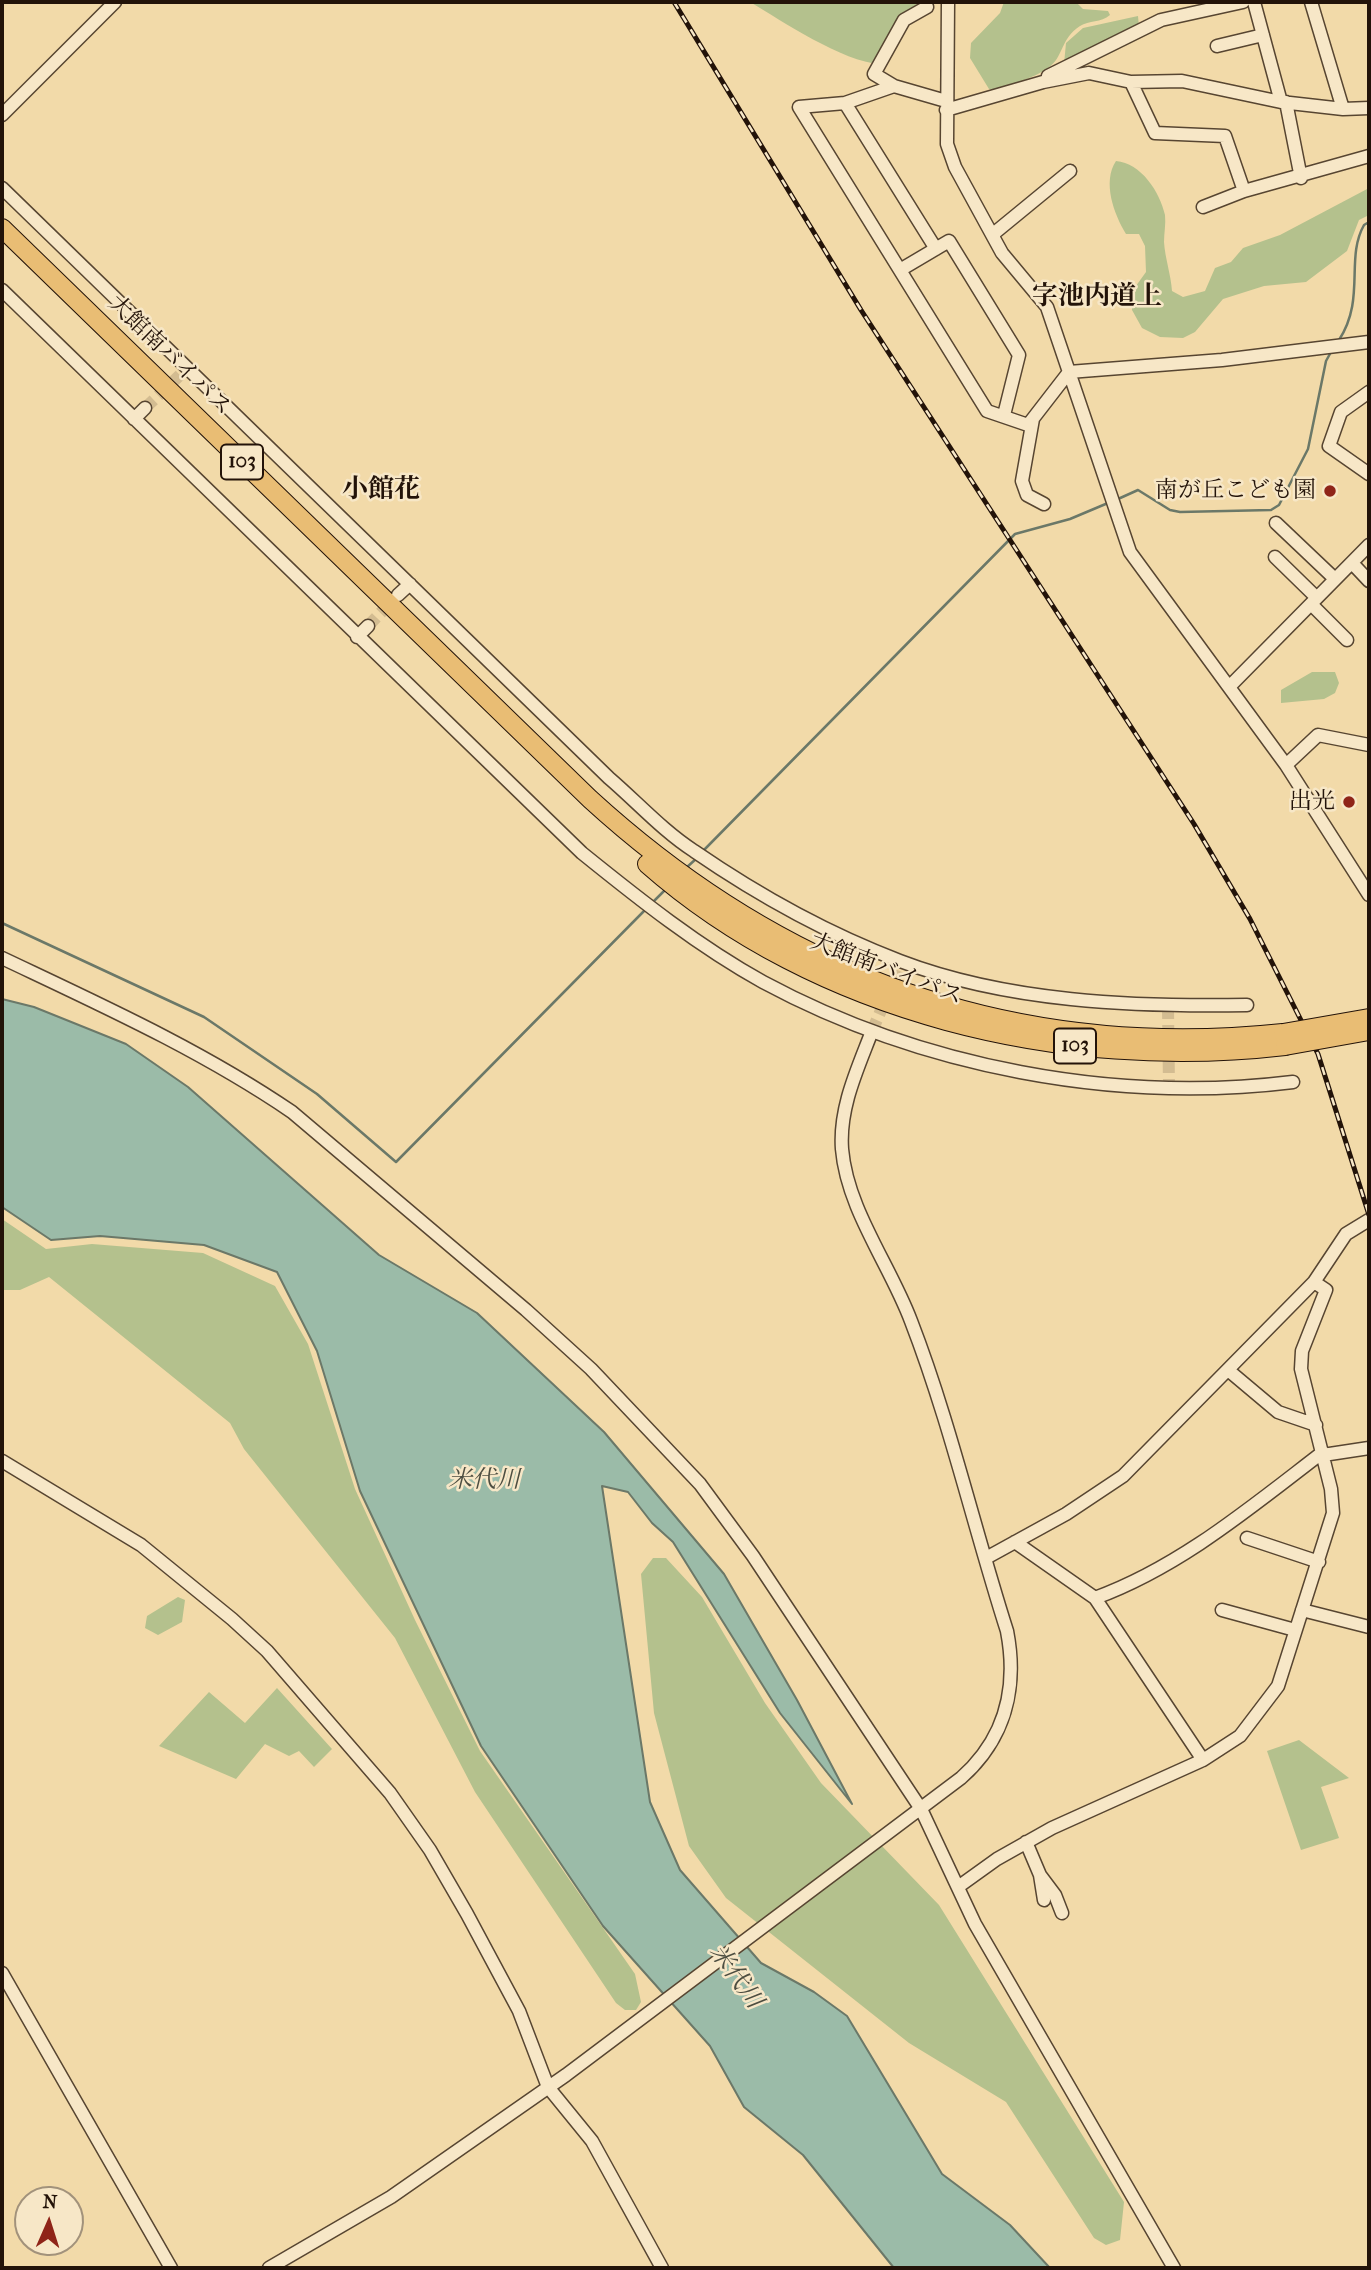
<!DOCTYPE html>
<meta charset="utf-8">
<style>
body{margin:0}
#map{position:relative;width:1371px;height:2270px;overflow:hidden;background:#f2daa9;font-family:"IM FELL French Canon",serif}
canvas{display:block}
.frame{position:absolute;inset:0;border:4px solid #231309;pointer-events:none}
.north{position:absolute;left:14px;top:2186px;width:70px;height:70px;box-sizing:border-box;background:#f7e7c7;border:2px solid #a2927b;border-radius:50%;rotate:3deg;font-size:19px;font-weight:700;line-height:28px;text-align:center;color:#231309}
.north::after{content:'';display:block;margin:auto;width:24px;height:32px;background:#8f2418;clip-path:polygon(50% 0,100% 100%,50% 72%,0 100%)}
</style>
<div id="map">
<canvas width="1371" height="2270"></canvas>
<div class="frame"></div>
<div class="north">N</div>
</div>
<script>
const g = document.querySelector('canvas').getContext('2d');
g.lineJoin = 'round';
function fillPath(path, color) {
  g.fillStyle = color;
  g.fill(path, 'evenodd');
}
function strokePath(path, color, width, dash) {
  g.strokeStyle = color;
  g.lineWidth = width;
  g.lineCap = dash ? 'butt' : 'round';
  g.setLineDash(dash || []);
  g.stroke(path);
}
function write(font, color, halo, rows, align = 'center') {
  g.font = font + ' "IM FELL French Canon","Noto Serif JP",serif';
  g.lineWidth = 5;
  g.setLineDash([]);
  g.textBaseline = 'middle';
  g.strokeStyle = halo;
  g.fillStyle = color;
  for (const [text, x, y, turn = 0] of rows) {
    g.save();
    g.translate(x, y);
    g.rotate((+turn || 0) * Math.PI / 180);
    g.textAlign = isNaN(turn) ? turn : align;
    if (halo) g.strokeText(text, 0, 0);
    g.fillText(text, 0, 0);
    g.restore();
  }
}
fillPath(new Path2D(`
 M750,2h169l-16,17 -23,45c-37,-2 -98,-43 -130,-62z
 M1004,2h72l7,7 25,2 2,4c-9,8 -21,5 -30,11 -20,13 -16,31 -32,42 -14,10 -34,15 -50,22l-9,-1 -19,-31 1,-15 29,-30z
 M1138,16l1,11 -75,37 2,-21 17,-15z
 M1116,161c25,2 44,31 49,54 1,9 -1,18 -1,27 1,16 7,33 8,49l11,6 22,-6 10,-23 16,-6 12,-14 37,-13 89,-47v27l-10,5 -12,31 -41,31 -42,4 -41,13 -28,33 -12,6 -23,-1 -18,-9 -10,-18 1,-20 13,-18 -1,-26 -6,-12h-13c-12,-20 -24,-52 -10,-73z
 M1312,672h23l4,11 -4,10 -11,6 -43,4v-13z
 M2,1219l44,30 46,-5 111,9 72,33 33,58 47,145 60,131 65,131 155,223 6,28 -5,8h-11l-9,-7 -141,-211 -80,-154 -151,-189 -14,-26 -181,-146 -29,13h-18z
 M653,1558h13l36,39 63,106 56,80 118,122 185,297 -4,38 -14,5 -12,-7 -88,-136 -97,-59 -183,-145 -37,-52 -35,-133 -13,-139z
 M178,1597l7,3 -3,22 -24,13 -13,-7 2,-12z
 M277,1688l55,61 -18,18 -15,-16 -10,5 -24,-12 -29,35 -77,-33 50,-54 36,31z
 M1299,1740l50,38 -28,9 18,51 -38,12 -34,-99z`), '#b4c18d');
const water = new Path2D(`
 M2,999l32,8 92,37 62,43 191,168 98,58 127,119 120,142 73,126 55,104 -72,-91 -107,-171 -21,-19 -24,-31 -26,-6 48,316 30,68 81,93 53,29 33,24 95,158 68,51 40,43h-156l-91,-113 -59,-48 -34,-61 -107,-120 -122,-180 -121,-255 -43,-140 -40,-79 -73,-27 -104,-9 -49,4 -49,-33z`);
fillPath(water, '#9bbba8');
strokePath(water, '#6b7868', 2);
strokePath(new Path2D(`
 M1339,340c27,-42 6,-81 25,-115l5,-3
 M1118,499l20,-9 32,20 10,2 91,-2 8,-5 29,-56 18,-88 5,-9
 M704,850l311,-316 55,-15 38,-16
 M686,868l11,-10
 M652,903l15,-15
 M2,923l202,94 113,77 79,68 249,-252`), '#6b7868', 2.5);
strokePath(new Path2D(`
 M145,408l35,-33
 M368,626l25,-26
 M1168,1007l1,80
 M872,1031l30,-69`), '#d3bc91', 12, [12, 6]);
const minor = new Path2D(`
 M948,2l-1,142 8,23 47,86 45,54 83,245 156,213 83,130
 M1254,2l27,100
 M1311,2l32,107
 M927,7l-23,13 -30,54 20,12 52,15
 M1217,46l46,-11
 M1048,76l113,-56 82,-18
 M1131,82l24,51 70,3 19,55
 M894,86l-49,17 -46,4 188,304 41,14 41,-53
 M1286,102l15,76
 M845,103l91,146
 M946,110l97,-28 46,-9 42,9 51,-1 99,21 62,7 26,-1
 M2,115l113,-113
 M2,188l607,590c28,24 54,53 85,73 64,44 132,82 206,110 107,41 234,46 347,44
 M1203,207l41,-16 125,-35
 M992,235l78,-64
 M900,270l49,-29 70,114 -15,60
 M2,290l580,563c57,46 116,93 181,129 158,85 352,122 530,100
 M1069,372l153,-12 147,-18
 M1369,392l-28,20 -12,34 40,28
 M134,419l11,-11
 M1033,419l-11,62 5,14 17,9
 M1276,523l59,56
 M1275,557l41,40
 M1352,563l17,18
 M398,595l12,-11
 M1311,604l36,36
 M357,637l11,-11
 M1229,687l140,-142
 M1286,765l32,-30 51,10
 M2,958c99,47 199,92 290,154l234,198 65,59 109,115 53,72 168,253 54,115 199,344
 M1228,1370l50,42 38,13
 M1323,1455l46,-7
 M2,1461l139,84 91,74 35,32 123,142 40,57 37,64 52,97 29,76 44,54 70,127
 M1247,1538l72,24
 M1015,1542l80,56 108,162
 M986,1558l80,-44 57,-38 191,-194 32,-48 23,-14
 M1095,1598c85,-31 156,-91 228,-146
 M1222,1610l73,20
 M1302,1610l67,17
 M1026,1842l14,33 4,25
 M1040,1875l15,20 7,18
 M958,1887l39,-28 55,-31 151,-68 37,-24 38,-50 55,-173 -2,-24 -30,-120 1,-18 24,-61 -12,-8
 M2,1973l169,295
 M269,2268l122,-71 175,-122 395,-297c44,-39 57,-90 46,-147 -33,-103 -57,-209 -96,-310 -21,-56 -64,-112 -69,-172 -3,-42 16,-81 30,-118`);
const highway = new Path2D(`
 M2,228l588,571c197,180 426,262 693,234
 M647,864c170,150 416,208 638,182`);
strokePath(minor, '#574531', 15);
strokePath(highway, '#231309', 20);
strokePath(minor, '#f7e7c7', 12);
strokePath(highway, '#e9bd74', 18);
const rail = new Path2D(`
 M674,2l187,308 333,514 56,95 68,135 51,161`);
strokePath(rail, '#231309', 5);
strokePath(rail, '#f7e7c7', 2.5, [8]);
const highwayBridge = new Path2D(`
 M1283,1033l86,-15
 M1285,1046l84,-15`);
strokePath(highwayBridge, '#231309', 20, []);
strokePath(highwayBridge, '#e9bd74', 18);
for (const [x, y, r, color] of [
 [1330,491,7,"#8f2418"],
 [1349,802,7,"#8f2418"]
]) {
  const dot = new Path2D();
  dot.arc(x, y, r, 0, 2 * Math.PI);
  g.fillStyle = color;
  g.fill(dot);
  strokePath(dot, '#f7e7c7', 2.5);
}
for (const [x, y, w] of [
 [242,462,42],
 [1075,1046,42]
]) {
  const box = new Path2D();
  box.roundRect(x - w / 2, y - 17.5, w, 35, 5);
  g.fillStyle = '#f7e7c7';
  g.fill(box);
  strokePath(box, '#231309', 2);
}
write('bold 21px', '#231309', null, [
 ["103",242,462],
 ["103",1075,1046]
]);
write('23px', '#231309', '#f7e7c7', [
 ["大館南バイパス",169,356,44],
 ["大館南バイパス",886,970,21]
]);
write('23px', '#231309', '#f7e7c7', [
 ["南が丘こども園",1316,491],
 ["出光",1335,802]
], 'right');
write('italic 24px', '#4d4e41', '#f7e7c7', [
 ["米代川",484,1481],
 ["米代川",735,1977,54]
]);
write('bold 26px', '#231309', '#f7e7c7', [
 ["字池内道上",1097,298],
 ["小館花",381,491]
]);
</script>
